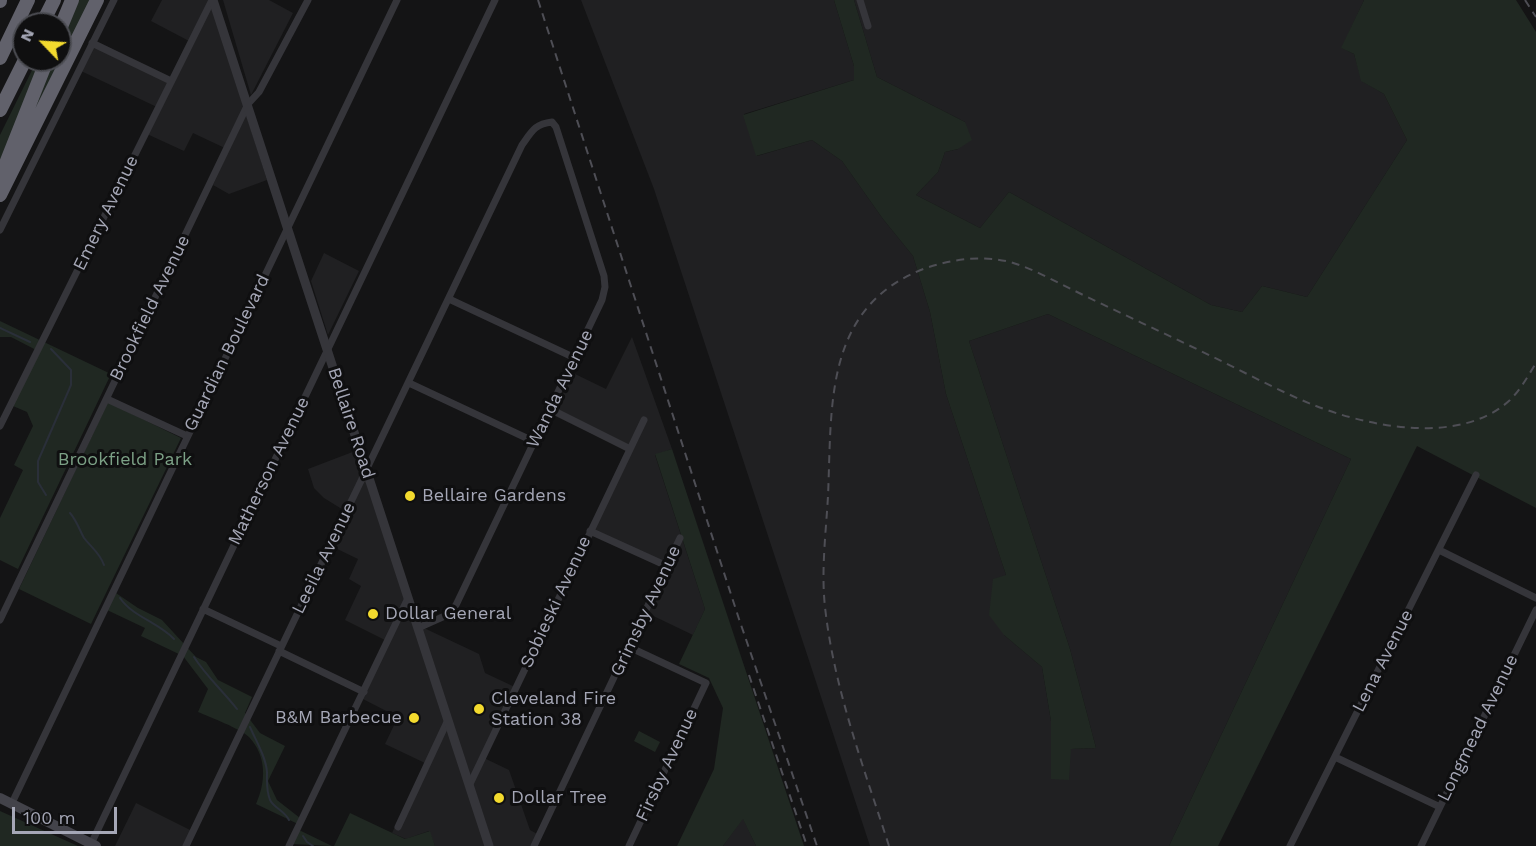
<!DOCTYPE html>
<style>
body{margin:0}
#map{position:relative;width:1536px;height:846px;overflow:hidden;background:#141415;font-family:"Work Sans",sans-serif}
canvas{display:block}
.north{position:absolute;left:12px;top:12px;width:60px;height:60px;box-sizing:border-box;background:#0f0f10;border:2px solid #4b4c52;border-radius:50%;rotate:295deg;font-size:16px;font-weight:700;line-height:24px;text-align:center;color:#a5a7b6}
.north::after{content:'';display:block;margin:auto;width:21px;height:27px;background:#f3da2e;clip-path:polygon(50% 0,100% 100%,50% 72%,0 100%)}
.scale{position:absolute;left:12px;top:807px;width:105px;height:27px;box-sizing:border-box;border:3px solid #a5a7b6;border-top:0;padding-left:8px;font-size:18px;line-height:21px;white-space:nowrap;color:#a5a7b6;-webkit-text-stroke:4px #0f0f10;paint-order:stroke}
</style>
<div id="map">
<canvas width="1536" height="846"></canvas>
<div class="north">N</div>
<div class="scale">100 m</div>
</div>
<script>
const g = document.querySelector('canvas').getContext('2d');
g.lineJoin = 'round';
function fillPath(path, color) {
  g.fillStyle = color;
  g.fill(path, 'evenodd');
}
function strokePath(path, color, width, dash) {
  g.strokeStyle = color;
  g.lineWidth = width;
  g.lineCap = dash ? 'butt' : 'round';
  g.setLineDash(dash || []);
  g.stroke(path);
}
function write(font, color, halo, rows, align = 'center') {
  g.font = font + ' "Work Sans",sans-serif';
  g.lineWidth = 6;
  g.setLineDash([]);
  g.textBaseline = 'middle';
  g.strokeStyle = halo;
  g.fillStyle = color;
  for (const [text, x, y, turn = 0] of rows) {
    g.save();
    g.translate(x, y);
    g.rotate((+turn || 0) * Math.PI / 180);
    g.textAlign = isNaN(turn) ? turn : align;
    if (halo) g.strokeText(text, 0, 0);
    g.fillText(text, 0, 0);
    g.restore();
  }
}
fillPath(new Path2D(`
 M162,0h48l57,180 -38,14 -16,-9 16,-35 -36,-17 -9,18 -37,-17 12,-26 -78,-37 15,-30 74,37 19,-37 -38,-20z
 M223,0h46l24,13 -42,82z
 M581,0h253l20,66v14l-110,34 13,42 55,-16 30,21 41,58 30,37 17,56 16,82 60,181 -2,60 38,32 9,54v58l20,-30 25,-1 -26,-99 -101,-308 79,-27 303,145 -182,387h-299l-216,-657z
 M854,0h510l-22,48 12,6 8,27 22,13 23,46 -100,157 -45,-11 -20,26 -31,-7 -202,-113 -29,36 -64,-33 22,-23 7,-20 13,-3 7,-27 -88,-45z
 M324,253l35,18 -31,64 -17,-54z
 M632,337l40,112 -17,6 50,154 -12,26 -50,-24 23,-48 -77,-35 37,-78 -73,-35 20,-42 33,16z
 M363,448l58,182 3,-2 55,26 6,19 32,15 -33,70 25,12 21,60 11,6 -5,10h-101l-6,-15 -23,8 -14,-6 33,-70 -40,-19 13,-27 -39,-20 28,-56 -42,-21 16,-34 -12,-7 9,-20 -29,-14 16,-34 -21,-13 -10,-10 -6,-19z
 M136,803l58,29 -6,14h-73z
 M743,818l13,28h-33z`), '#202022');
fillPath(new Path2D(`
 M78,0h14l-66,131 26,-71h8v-18z
 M834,0h20l23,77 88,45 7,18 -14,9 -13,3 -7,20 -22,23 64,33 29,-36 202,113 31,7 20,-26 45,11 100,-157 -23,-46 -23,-13 -7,-27 -13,-6 23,-48h152l20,32v476l-119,-62 -199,400h-49l182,-387 -303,-145 -79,27 101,308 26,99 -25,1 -2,31 -18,-1v-58l-9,-54 -38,-32 -15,-20 4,-36 13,-4 -60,-181 -16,-82 -17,-56 -30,-37 -41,-58 -30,-21 -56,16 -13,-41 111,-35v-14z
 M37,60h6l-43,105v-30z
 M0,321l111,53 -93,195 -18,-9v-42l23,-48 -9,-5 19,-39 -6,-14 -14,-6 27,-54 -29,-15h-11z
 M108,402l73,36 -90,186 -72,-35z
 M672,449l132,397h-48l-13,-27 -20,27h-46l37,-77 9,-61 -14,-30 -30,-14 26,-55 -50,-155z
 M116,593l22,15 24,12 34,37 10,5 12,18 34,17 -7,16 15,20 25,13 -17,35 9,19 23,18 -2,6 -42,-20c10,-22 11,-48 -7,-67 -8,-8 -39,-20 -51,-25l10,-23 -25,-33 -42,-20 4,-8 -38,-18z
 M639,731l21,11 -5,10 -21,-11z
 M0,811l78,35h-78z
 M350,813l55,26 25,-8 5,15h-101z
 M299,830l33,16 -40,-2z`), '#202822');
strokePath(new Path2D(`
 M0,328l30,14
 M46,495l-8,-13v-21l33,-76v-15l-20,-21
 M70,513c7,8 9,16 14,25 7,9 16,15 20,27
 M120,598c13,19 38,24 54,41
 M194,657c12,19 29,34 43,52
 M250,727c6,14 16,30 17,45 0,10 -1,18 3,28 4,8 15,11 19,20
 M303,836l4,6 6,4`), '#2a2f39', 2);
strokePath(new Path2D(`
 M860,0l8,26
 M92,43l79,38
 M0,230l114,-230
 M449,299l126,59
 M409,383l126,59
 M107,399l80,37
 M550,409l80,40
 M0,426l212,-426
 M590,531l77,35
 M1439,550l97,48
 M203,609l78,37
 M0,620l248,-516 11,-12 49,-92
 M279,651l85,41
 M1335,757l105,50
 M470,784l174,-364
 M12,803l385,-803
 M398,827l49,-105
 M91,844l404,-844
 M186,846l336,-701c10,-14 13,-21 30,-23l4,5 48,149 1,11 -3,13 -146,305 -9,10 -29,13
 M289,846l119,-248
 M534,846l146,-308
 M629,846l77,-163 -77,-36
 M1290,846l186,-371
 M1421,846l115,-236`), '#35353a', 7);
strokePath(new Path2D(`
 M213,0l276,846`), '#35353a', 9);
strokePath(new Path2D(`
 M0,798l96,48`), '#43434a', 10);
strokePath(new Path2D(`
 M0,1v-1
 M42,24l12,-24
 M60,29l12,-29
 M0,58l28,-58
 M0,110l25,-50
 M1,176l46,-116
 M0,195l97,-195`), '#61616b', 14);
strokePath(new Path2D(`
 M538,0l201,619 78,227
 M1525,0l11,17
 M749,675l58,171
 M889,846c-25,-78 -55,-157 -64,-239 -4,-37 1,-75 3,-111 4,-90 -5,-190 98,-228 27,-9 56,-13 84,-6 22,6 44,19 65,29 45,22 91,43 136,65 33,16 66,34 100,48 57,23 149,42 199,-4 11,-11 18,-24 26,-37`), '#4e4e55', 2, [8, 6]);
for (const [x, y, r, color] of [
 [410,496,6,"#f3da2e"],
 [373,614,6,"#f3da2e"],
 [479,709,6,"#f3da2e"],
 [414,718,6,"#f3da2e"],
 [499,798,6,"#f3da2e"]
]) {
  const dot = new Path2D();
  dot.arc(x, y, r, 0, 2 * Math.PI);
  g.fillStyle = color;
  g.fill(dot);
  strokePath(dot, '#0f0f10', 2);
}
write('18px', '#a5a7b6', '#0f0f10', [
 ["Emery Avenue",106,213,-64],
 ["Brookfield Avenue",150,308,-64],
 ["Guardian Boulevard",227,353,-64],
 ["Wanda Avenue",560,389,-64],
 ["Bellaire Road",351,423,72],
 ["Matherson Avenue",269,471,-64],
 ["Leeila Avenue",324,558,-64],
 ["Sobieski Avenue",556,602,-65],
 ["Grimsby Avenue",646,611,-65],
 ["Lena Avenue",1383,661,-63],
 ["Longmead Avenue",1478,728,-64],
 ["Firsby Avenue",667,765,-65]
]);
write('18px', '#7ca186', '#0f0f10', [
 ["Brookfield Park",125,460]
]);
write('18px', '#a5a7b6', '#0f0f10', [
 ["Bellaire Gardens",422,496],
 ["Dollar General",385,614],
 ["Cleveland Fire",491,699],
 ["Station 38",491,720],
 ["B&M Barbecue",402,718,"right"],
 ["Dollar Tree",511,798]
], 'left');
</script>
